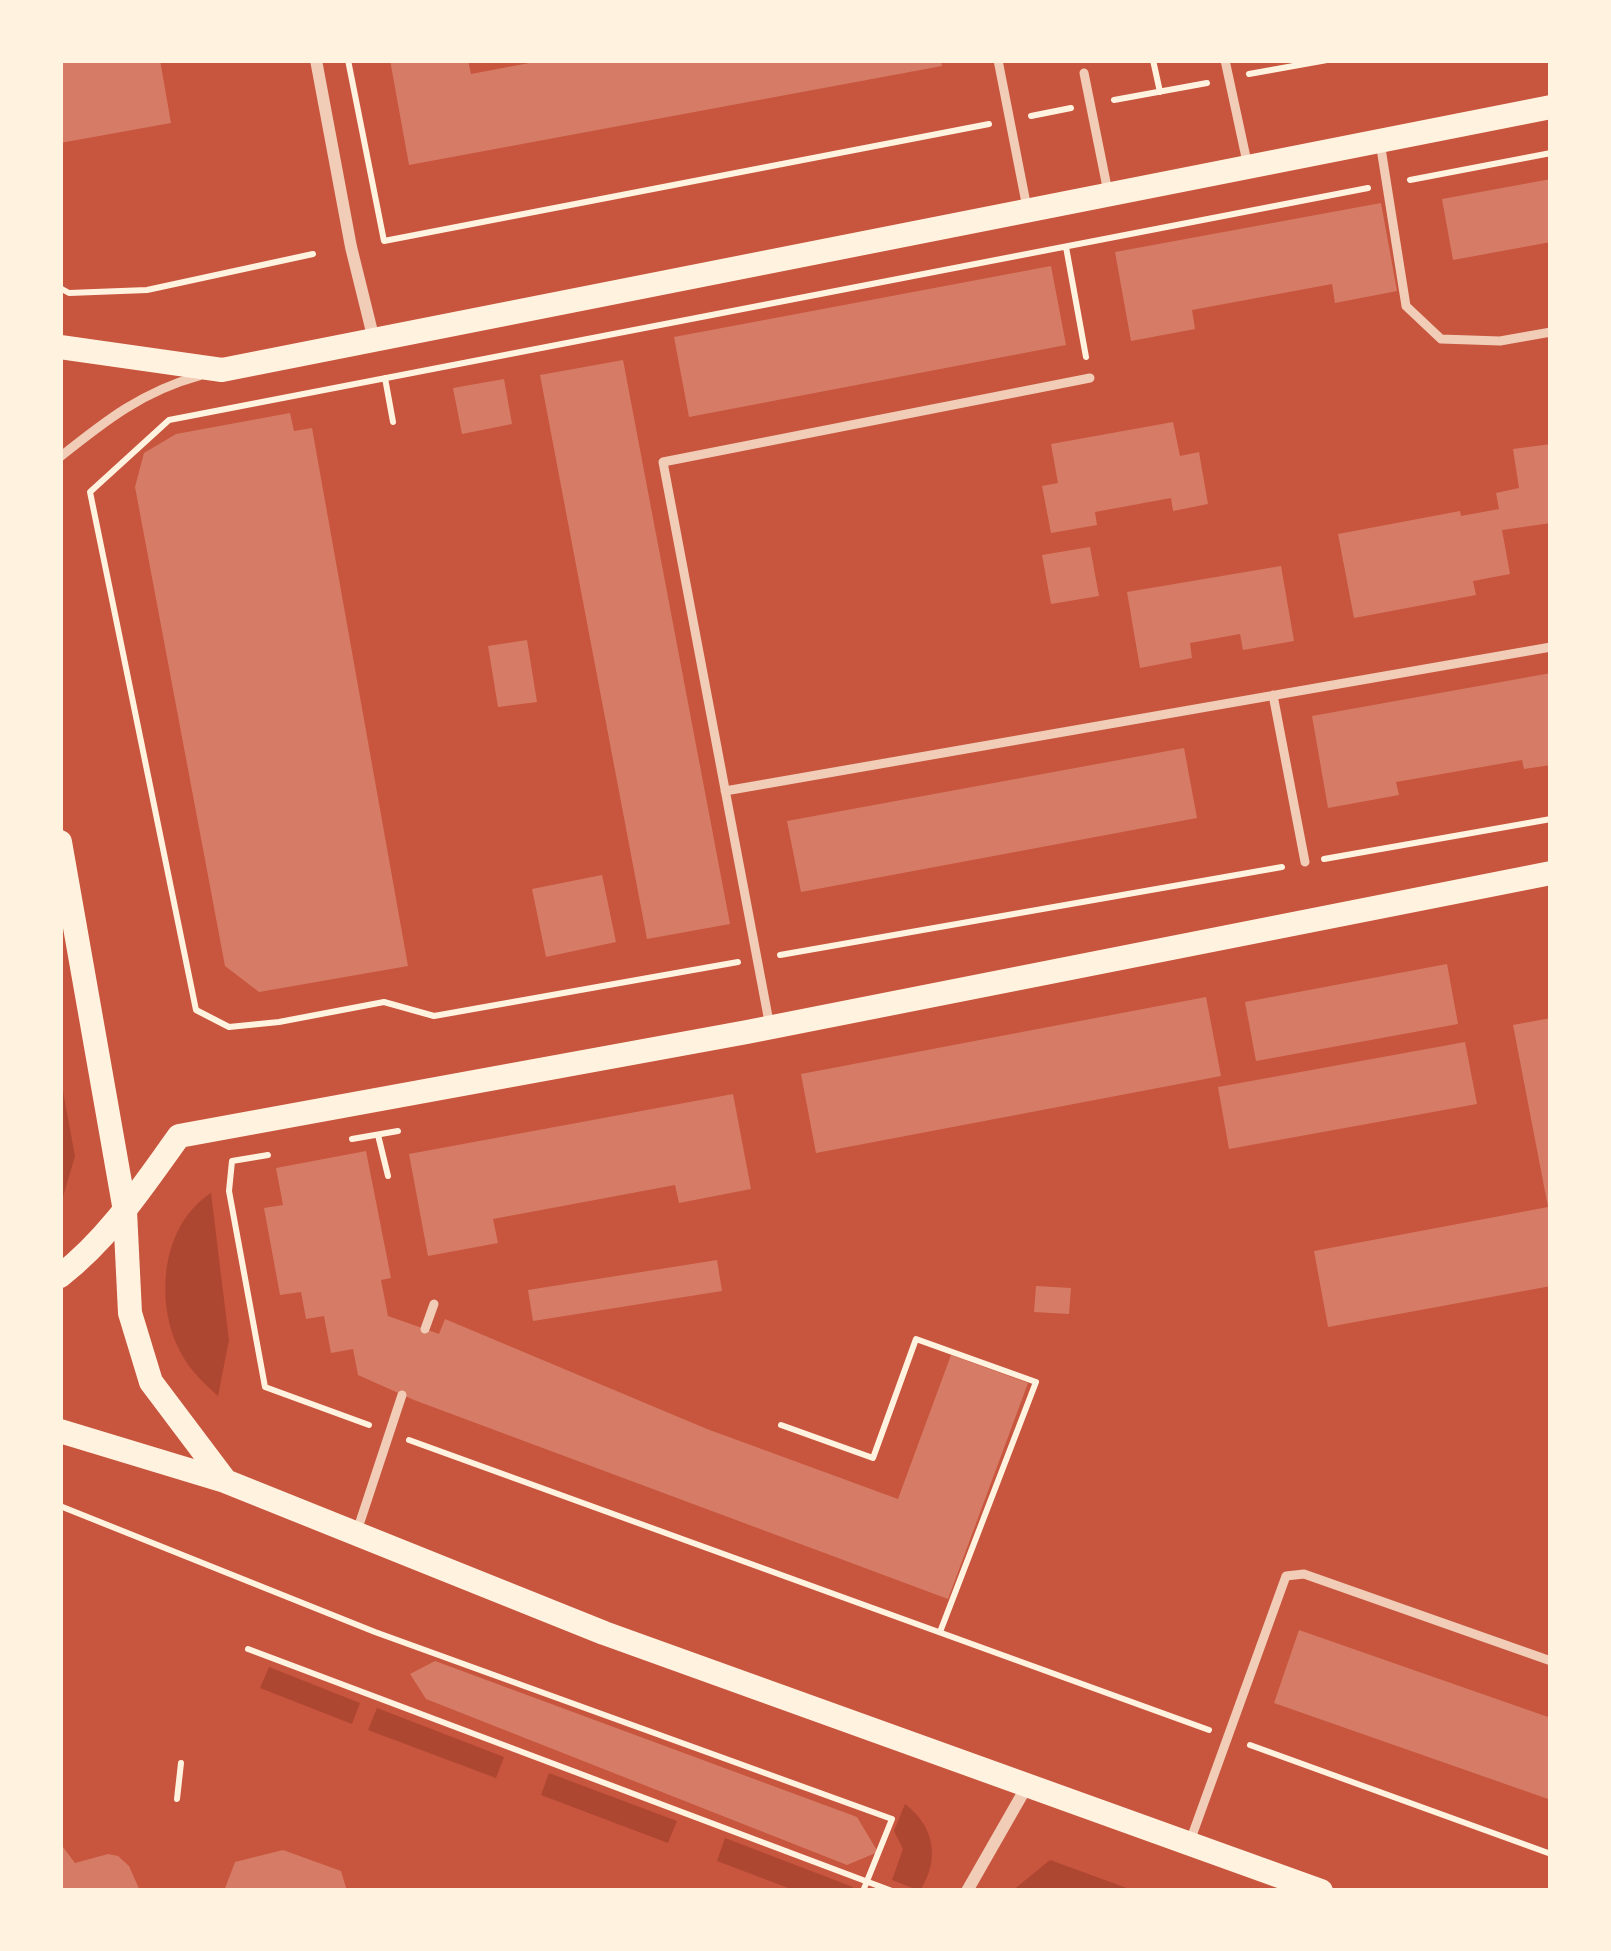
<!DOCTYPE html>
<style>
body{margin:0}
#map{position:relative;width:1611px;height:1951px;overflow:hidden;background:#c8553d;font-family:"Crimson Pro",serif}
canvas{display:block}
.frame{position:absolute;inset:0;border:63px solid #fff3e0;pointer-events:none}
</style>
<div id="map">
<canvas width="1611" height="1951"></canvas>
<div class="frame"></div>
</div>
<script>
const g = document.querySelector('canvas').getContext('2d');
g.lineJoin = 'round';
function fillPath(path, color) {
  g.fillStyle = color;
  g.fill(path, 'evenodd');
}
function strokePath(path, color, width, dash) {
  g.strokeStyle = color;
  g.lineWidth = width;
  g.lineCap = dash ? 'butt' : 'round';
  g.setLineDash(dash || []);
  g.stroke(path);
}
fillPath(new Path2D(`
 M60,1075l15,81 -15,51z
 M211,1193l18,147 -11,56c-17,-15 -32,-30 -41,-51 -22,-50 -14,-121 34,-152z
 M269,1667l91,36 -8,21 -92,-36z
 M377,1708l127,49 -8,21 -128,-48z
 M549,1773l128,48 -9,22 -127,-48z
 M905,1804c30,23 35,55 15,87l-28,-11 11,-31 -9,-18z
 M725,1838l128,49 -2,4h-55l-79,-30z
 M1050,1860l85,31h-123z`), '#ae4732');
fillPath(new Path2D(`
 M60,60h100l11,63 -111,20z
 M390,60h78l3,14 74,-14h396l1,6 -533,99z
 M1551,179v63l-98,18 -11,-61z
 M1381,203l16,88 -62,12 -3,-19 -140,26 3,19 -64,12 -16,-89z
 M1051,266l15,79 -377,72 -15,-80z
 M623,360l107,564 -83,15 -107,-564z
 M504,379l8,45 -50,10 -9,-46z
 M290,413l4,18 18,-3 96,538 -149,26 -34,-26 -90,-479 9,-34 32,-19z
 M1173,422l7,34 19,-4 9,52 -35,7 -2,-13 -76,14 2,13 -46,8 -9,-47 16,-3 -7,-39z
 M1551,444v79l-49,7 8,44 -37,7 3,14 -122,23 -16,-84 122,-23 1,5 38,-7 -3,-16 23,-5 -6,-39z
 M1090,547l9,49 -48,8 -9,-49z
 M1281,566l13,75 -51,9 -3,-16 -50,9 2,15 -52,10 -13,-76z
 M527,640l10,62 -39,5 -10,-61z
 M1551,673v92l-27,4 -2,-9 -126,22 3,13 -71,13 -16,-92z
 M1184,748l13,70 -396,74 -14,-71z
 M602,875l14,67 -70,15 -14,-68z
 M1447,964l11,60 -202,37 -11,-59z
 M1206,997l15,79 -405,77 -15,-79z
 M1551,1018v268l-223,41 -14,-76 234,-44 -35,-182z
 M1465,1042l12,62 -248,45 -11,-62z
 M733,1094l18,95 -72,14 -4,-18 -182,34 5,24 -70,13 -19,-102z
 M366,1151l25,127 -10,2 7,36 51,18 6,-15 262,110 191,70 53,-144 77,28 -80,216 -534,-199 -56,-25 -5,-26 -22,4 -7,-37 -18,3 -5,-27 -21,3 -16,-87 19,-3 -7,-37z
 M717,1260l5,31 -189,30 -5,-31z
 M1036,1286l35,2 -2,26 -35,-2z
 M1299,1630l252,88v82l-277,-97z
 M435,1661l422,156 21,35 -31,13 -421,-166 -16,-25z
 M60,1843l15,20 33,-9 10,2 11,10 11,25h-80z
 M283,1850l58,21 6,20h-123l11,-29z`), '#d67c66');
strokePath(new Path2D(`
 M348,60l36,181 605,-117
 M1153,60l7,32
 M1249,74l78,-14
 M1114,100l93,-17
 M1031,116l40,-8
 M1410,180l141,-27
 M1066,247l20,110
 M60,288l9,5 78,-3 166,-36
 M385,378l8,44
 M1324,859l227,-40
 M780,955l502,-88
 M738,962l-304,54 -50,-14 -105,20 -50,5 -33,-17 -106,-518 79,-72 1199,-232
 M378,1135l10,41
 M352,1139l46,-8
 M268,1155l-36,6 -3,30 36,196 104,38
 M781,1425l92,33 43,-119 120,43 -96,250
 M409,1440l800,290
 M60,1506l315,126 517,187 -29,72
 M248,1649l644,242
 M1250,1745l301,109
 M177,1799l4,-36`), '#fff3e0', 6);
strokePath(new Path2D(`
 M998,60l29,148
 M1225,60l22,102
 M1084,73l24,119
 M1380,142l26,164 35,33 59,2 51,-9
 M60,457c45,-36 83,-66 139,-81
 M1273,695l32,167
 M725,791l826,-144
 M770,1027l-107,-565 427,-84
 M425,1329l9,-25
 M357,1531l45,-136
 M1189,1844l97,-268 18,-2 247,87`), '#f1ccb7', 9);
strokePath(new Path2D(`
 M316,60l35,187 23,93
 M967,1891l60,-105`), '#f1ccb7', 12);
strokePath(new Path2D(`
 M60,347l162,23 1329,-263
 M60,842l65,369 5,102 21,69 73,97
 M60,1276c49,-38 83,-90 119,-140l568,-104 804,-159
 M60,1431l165,50 379,152 717,258`), '#fff3e0', 24);
</script>
